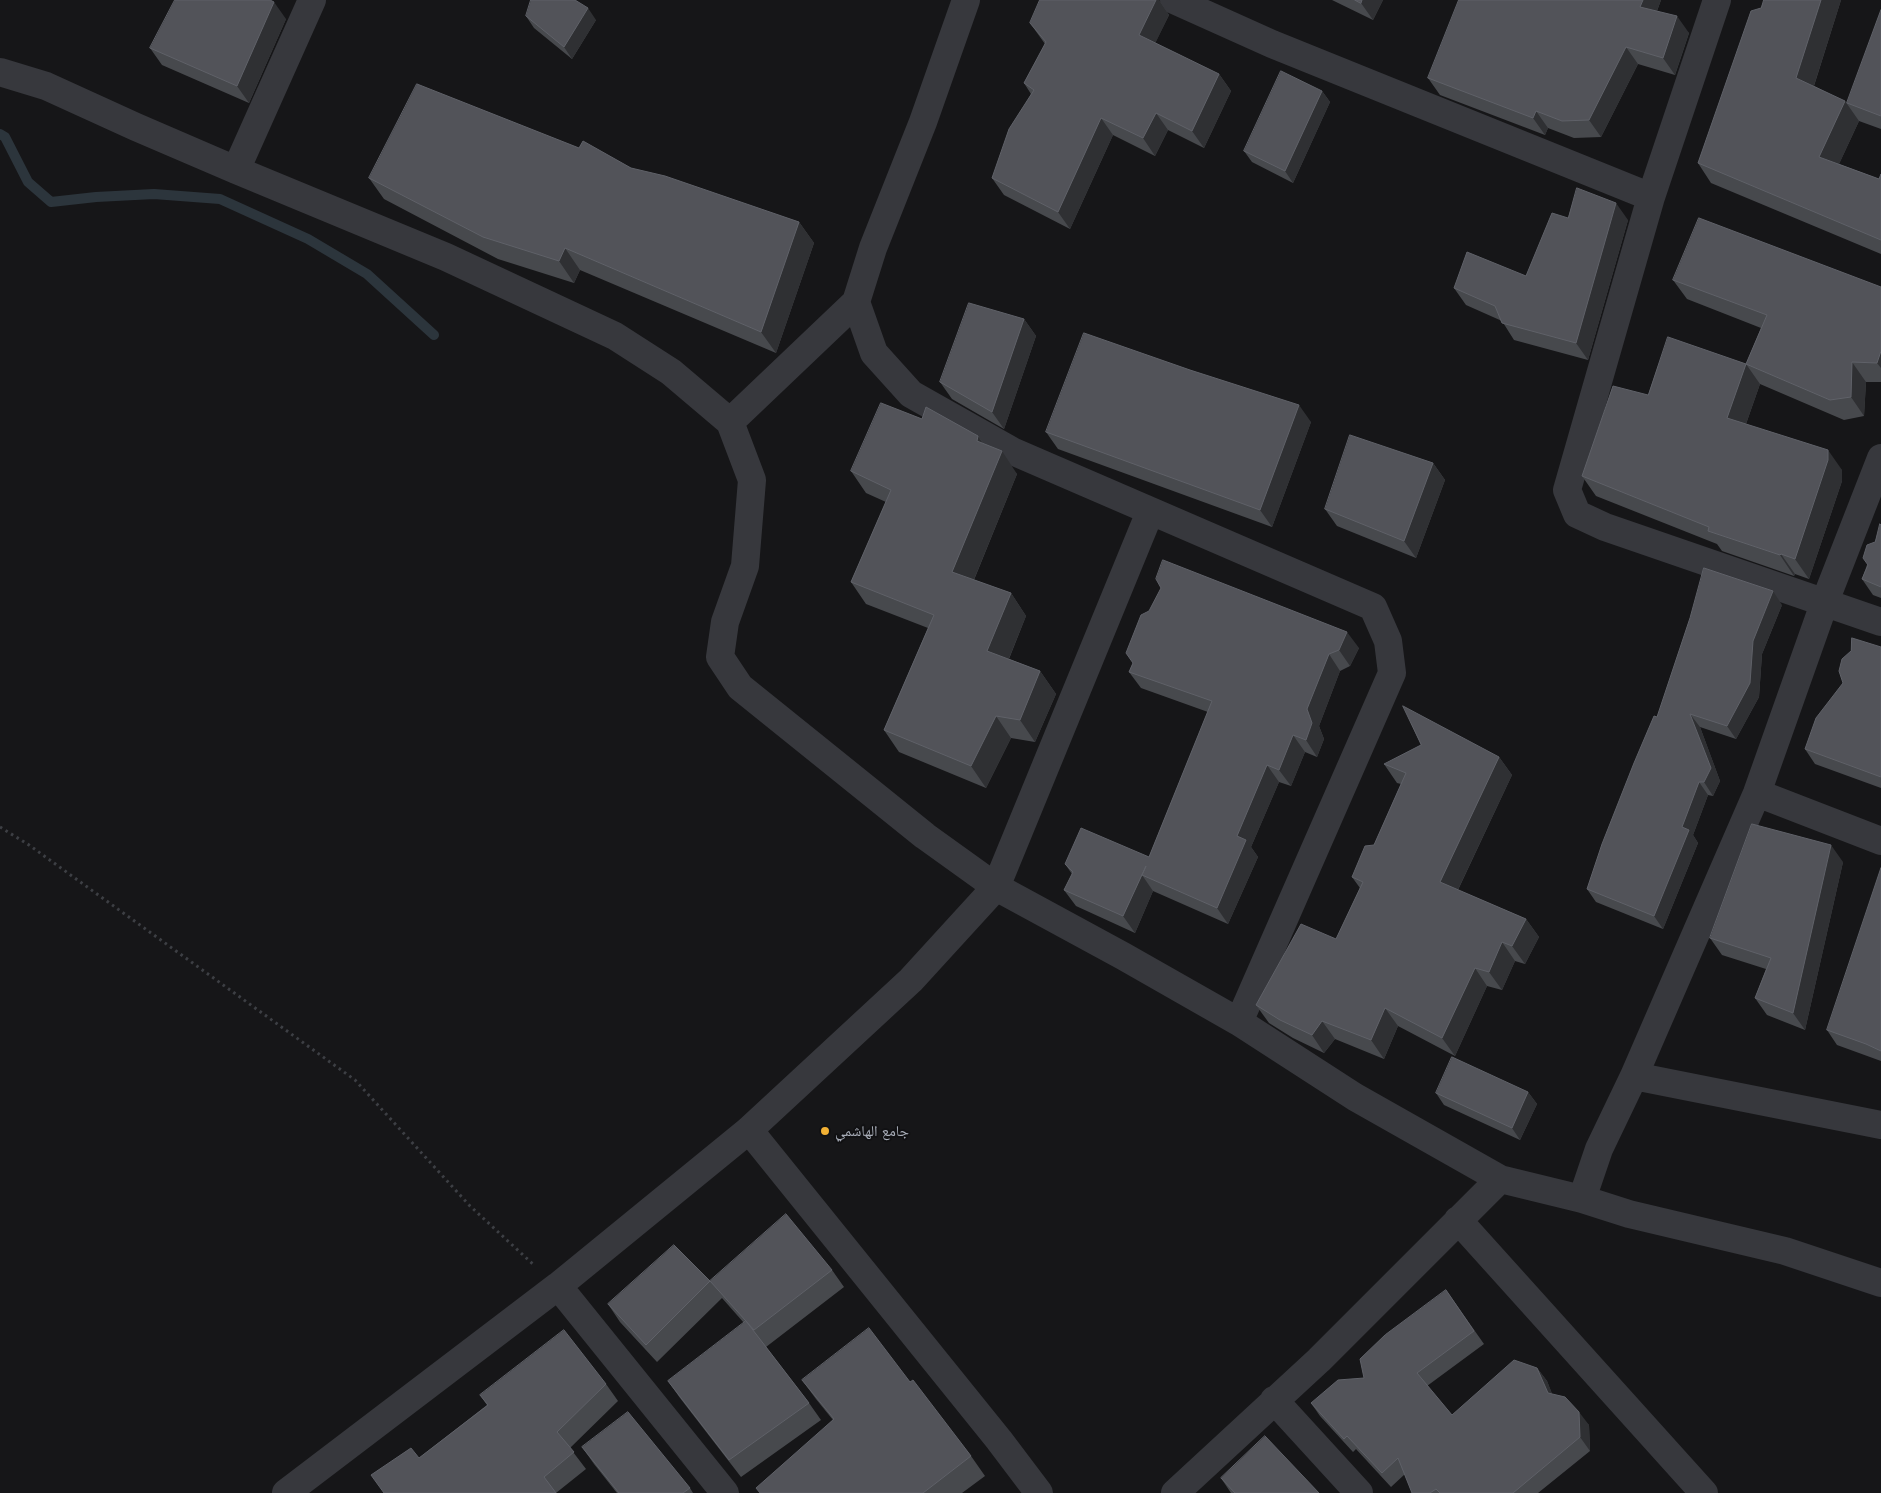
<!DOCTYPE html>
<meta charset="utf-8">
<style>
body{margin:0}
canvas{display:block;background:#161618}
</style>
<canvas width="1881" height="1493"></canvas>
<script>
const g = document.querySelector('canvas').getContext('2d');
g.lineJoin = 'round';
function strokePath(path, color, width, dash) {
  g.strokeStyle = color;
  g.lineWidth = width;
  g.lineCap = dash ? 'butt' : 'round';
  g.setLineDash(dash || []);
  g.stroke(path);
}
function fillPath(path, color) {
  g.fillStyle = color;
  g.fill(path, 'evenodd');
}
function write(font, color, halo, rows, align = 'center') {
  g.font = font + ' Quicksand,"Noto Naskh Arabic",sans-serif';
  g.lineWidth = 4;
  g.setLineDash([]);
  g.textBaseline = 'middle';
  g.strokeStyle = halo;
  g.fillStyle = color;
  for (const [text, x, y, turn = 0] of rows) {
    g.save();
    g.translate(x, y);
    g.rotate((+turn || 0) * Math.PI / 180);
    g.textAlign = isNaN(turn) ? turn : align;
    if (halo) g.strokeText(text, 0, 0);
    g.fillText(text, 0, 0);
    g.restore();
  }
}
strokePath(new Path2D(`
 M0,134l5,3 23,45 23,20 45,-5 58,-3 66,5 88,40 59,35 67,61`), '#2c353c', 10);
strokePath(new Path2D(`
 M0,827l29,18 326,235 115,126 65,60`), '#3d3f44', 3, [2.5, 4]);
strokePath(new Path2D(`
 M1174,0l98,44 379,153
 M1717,0l-66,197 -84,293 10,24 28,13 276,95
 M0,72l46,14 90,41 100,43 210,87 169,79 56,36 59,50 22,58 -7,86 -20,56 -5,35 20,30 185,149 71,51 127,69 116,66 116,75 145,82 82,20 47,15 156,37 96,32
 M236,170l76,-170
 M856,302l18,51 37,41 101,57 361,156 15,34 4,32 -153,349
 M730,422l126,-120 17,-54 50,-126 43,-122
 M1757,793l124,48
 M1634,1076l247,49
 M749,1130l250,310 40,53
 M1582,1199l17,-50 35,-73 123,-283 67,-189 57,-146
 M1458,1220l246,273
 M558,1286l167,207
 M1274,1400l85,93
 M286,1493l272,-207 191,-156 162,-150 85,-93 154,-375
 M1175,1493l144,-133 181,-181`), '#37383d', 28);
fillPath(new Path2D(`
 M1040,0h119l10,15 -14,28 64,31 12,17 -27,57 -36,-18 -13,26 -42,-21 -43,94 -66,-34 -12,-17 39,-84 -7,-11 21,-39 -15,-21z
 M1332,0h51l-10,20z
 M1459,0h202l-4,11 32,22 -14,42 -37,-11 -37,73 -27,1 -26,-10 -3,7 -105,-40 -12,-17z
 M1764,0h77l-27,86 33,17 34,-93v119l-22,-8 -20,43 40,15 2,-5v80l-170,-71 -13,-20z
 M526,16l70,4 -24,39 -38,-31z
 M286,19l-37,84 -87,-38 -12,-17z
 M1322,91l8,11 -37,81 -41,-21 -8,-11z
 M579,148l52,20 168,54 15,21 -38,110 -196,-83 -6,13 -76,-24 -114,-60 -15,-21z
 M1568,218l60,2 -40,140 -74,-20 -12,-19 -36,-16 -12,-17 72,-12z
 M1673,280l208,7v95h-15l-2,34 -20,4 -84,-36 -14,40 96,46v11l-33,98 -14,-5 -1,2 -72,-25 -5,-7 -121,-48 -14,-20 66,-81 98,-31 15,-36 -74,-29z
 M1024,319l12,17 -32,93 -52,-30 -12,-17z
 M1190,370l121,52 -39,105 -214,-78 -12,-17z
 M922,419l56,17 6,8 33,30 -43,106 37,13 15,23 -17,43 31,12 16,23 -21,48 -24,-4 -25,50 -87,-36 -15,-22 44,-102 -62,-24 -15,-22 35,-80 -20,-9 -15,-22z
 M1433,463l12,17 -29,78 -79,-32 -12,-17z
 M1881,525v73l-8,-3 -11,-16z
 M1782,605l-20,49 -3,43 -23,42 -36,-12 20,54 -7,15 -5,-1 -15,40 5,8 -35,86 -67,-27 -9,-13 70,-172z
 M1881,647v141l-66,-24 -10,-15z
 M1359,648l-9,18 -10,5 -21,55 5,13 -7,18 -12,-5 -14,34 -12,-4 -28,65 7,10 -30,67 -75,-33 -18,42 -59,-27 -12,-16 8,-16 -7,-10 84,-7 59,-145 -67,-24 -12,-16 4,-9z
 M1499,757l13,18 -54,115 68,29 13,18 -14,27 -10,-3 -13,29 -15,-4 -32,70 -57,-30 -14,33 -49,-20 -11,14 -31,-15 -24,-15 -13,-18 80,-66 24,-51 -8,-11 22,-32 27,-61 -4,-1 -13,-19z
 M1843,862l-38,168 -38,-15 -12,-17 11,-29 -44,-14 -12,-17z
 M1881,868v193l-44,-16 -10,-15z
 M1528,1092l9,12 -17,36 -76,-35 -8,-12z
 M832,1270l12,17 -78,60 43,56 12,17 -80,57 -61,-79 -12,-17 76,-58 -22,-25 -65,64 -37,-40 -12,-18 102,-23z
 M1446,1290l38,54 -57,42 25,29 85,-47 10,13 5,13 37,31 1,26 -52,42h-126l-7,-19 -14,13 -35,-38 -3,3 -33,-36 -9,-13 53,-25z
 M802,1380l108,2 61,74 14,20 -23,17h-202l73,-73 -17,-21z
 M606,1384l12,17 -48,47 16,21 -30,24 -137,-35 68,-53 -7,-10z
 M582,1447l108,41 3,5h-76l-23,-29z
 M1221,1478l98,15h-88z`), '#47494d');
fillPath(new Path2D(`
 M1155,0h4l10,15 -18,37 -12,-17z
 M1362,0h21l-10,20 -12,-17z
 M1643,0h18l-9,24 -12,-17z
 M1821,0h20l-31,98 -14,-20z
 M274,2l12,17 -37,84 -12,-17z
 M588,8l8,12 -24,39 -8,-12z
 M1677,16l12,17 -14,42 -12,-17z
 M1626,47l12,17 -37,73 -12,-17z
 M1219,74l12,17 -27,57 -12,-17z
 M1322,91l8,11 -37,81 -8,-12z
 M1845,101l14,20 -26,56 -14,-20z
 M1536,111l12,17 -3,7 -12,-17z
 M1156,113l12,17 -13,26 -12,-18z
 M1101,118l12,17 -43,94 -12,-17z
 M1616,203l12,17 -40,140 -12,-17z
 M799,222l15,21 -38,110 -15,-21z
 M565,248l15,22 -6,13 -15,-22z
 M1024,319l12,17 -32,93 -12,-17z
 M1881,351v17l-4,-5z
 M1852,362l14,20 -2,34 -13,-19z
 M1746,364l14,20 -19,54 -14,-20z
 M1299,405l12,17 -39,105 -12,-17z
 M978,436l16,23 -17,-18z
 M1828,450l14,20v11l-33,98 -14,-20z
 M1002,451l15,23 -49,120 -16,-22z
 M1433,463l12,17 -29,78 -12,-17z
 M1781,554l14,20 -1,2 -14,-21z
 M1773,591l9,14 -20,49 -3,43 -23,42 -9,-13 26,-85z
 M1011,593l15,23 -23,57 -16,-22z
 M1347,632l12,16 -9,18 -11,-16z
 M1329,654l11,17 -21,55 5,13 -7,18 -11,-17 1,-31z
 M1040,671l16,23 -21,48 -15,-22z
 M1690,714l10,13 20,54 -7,15 -9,-14z
 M996,716l15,22 -25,50 -15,-22z
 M1293,735l12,17 -14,34 -12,-16z
 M1499,757l13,18 -59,125 -13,-18z
 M1267,765l12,17 -28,65 7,10 -30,67 -11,-16 20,-72z
 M1699,782l9,13 -15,40 5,8 -35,86 -9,-13 28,-89z
 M1831,845l12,17 -38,168 -12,-17z
 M1142,875l11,16 -18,42 -12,-17z
 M1526,919l13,18 -14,27 -13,-18z
 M1502,942l13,19 -13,29 -13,-18z
 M1475,968l12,18 -32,70 -13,-18z
 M1385,1008l13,18 -14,33 -13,-19z
 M1322,1021l13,18 -11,14 -12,-18z
 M1528,1092l9,12 -17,36 -8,-12z
 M1537,1368l10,13 10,25 -9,-13z
 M1579,1412l10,13 1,26 -10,-14z`), '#2f3033');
const building = new Path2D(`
 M175,0h95l4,2 -37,84 -87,-38z
 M531,0h44l13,8 -24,39 -38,-31z
 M1040,0h116l-17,35 80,39 -27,57 -36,-18 -13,25 -42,-20 -43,94 -66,-34 17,-49 25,-39 -10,-7 22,-41 -16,-19z
 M1355,0h7l-1,3z
 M1459,0h184l-3,7 37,9 -14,42 -37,-11 -37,73 -27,1 -26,-10 -3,7 -105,-40z
 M1764,0h57l-25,78 49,23 -26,56 60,22 2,-5v66l-183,-77 53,-152 10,-3z
 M1881,10v106l-34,-13z
 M1281,71l41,20 -37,80 -41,-20z
 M417,84l162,64 4,-7 48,27 34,8 134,46 -38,110 -196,-84 -6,13 -76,-24 -114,-59z
 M1577,188l39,15 -40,140 -74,-20 -7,-17 -41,-18 13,-36 59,24 26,-63 16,5z
 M1699,218l182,69v64l-4,12 -25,-1 -1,35 -21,3 -84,-36 21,-49 -94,-35z
 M969,303l55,16 -32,93 -52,-30z
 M1084,333l106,37 109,35 -39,105 -214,-78z
 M1668,337l78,27 -19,54 101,32v10l-33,99 -14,-5 -1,1 -72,-24 1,-4 -127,-51 31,-90 35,9z
 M881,403l41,16 4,-12 52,29 -1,5 25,10 -50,121 59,21 -24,58 53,20 -20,49 -24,-4 -25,50 -87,-36 50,-115 -83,-33 40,-92 -40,-19z
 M1350,435l83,28 -29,78 -79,-32z
 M1880,524l1,1v62l-19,-8 6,-14 -5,-7 4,-13 8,-3z
 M1163,560l184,72 -8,18 -10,4 -22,55 5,14 -6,17 -13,-5 -14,35 -12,-5 -30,71 9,4 -29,68 -75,-33 4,-9 -23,50 -59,-26 9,-18 -8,-8 16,-36 68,29 63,-156 -83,-29 4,-9 -7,-10 15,-38 8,-4 12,-23 -5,-9z
 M1704,568l69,23 -20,50 -3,42 -23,43 -37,-12 21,54 -7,14h-5l-17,45 7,3 -35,86 -67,-27 15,-45 32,-81 20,-47 3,1 33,-99z
 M1852,638l29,9v130l-76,-28 11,-31 27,-35 -4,-12 3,-12 9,-8z
 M1403,706l96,51 -59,125 86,37 -14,27 -10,-4 -13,30 -14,-4 -33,70 -57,-30 -14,32 -49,-19 -10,14 -32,-15 -24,-15 45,-81 35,15 27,-57 -11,-5 13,-31 9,-1 32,-72 -22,-9 37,-19z
 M1752,824l79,21 -38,168 -38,-15 16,-40 -61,-20z
 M1881,868v183l-15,-7 -39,-14z
 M1452,1057l76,35 -16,36 -76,-35z
 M786,1214l46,56 -78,60 -44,-49z
 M674,1245l36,36 -64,64 -38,-41z
 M1446,1290l28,41 -57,42 35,42 62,-55 23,8 11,25 17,4 14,15 1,25 -67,56h-73l-4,-4 -6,4h-18l-14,-35 -16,15 -35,-37 -3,3 -33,-36 27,-23 26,-2 -4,-19 25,-24z
 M746,1321l63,82 -80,57 -61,-79z
 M869,1328l41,54 3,-2 58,76 -48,37h-163l-4,-5 78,-69 -32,-39z
 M564,1330l42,54 -49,48 17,20 -30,25 12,16h-172l-13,-18 40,-27 8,10 69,-53 -8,-10z
 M628,1412l62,76 -7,5h-64l-37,-46z
 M1265,1436l54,57h-84l-14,-15z`);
fillPath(building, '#525359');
strokePath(building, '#5f6168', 1);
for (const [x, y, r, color] of [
 [825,1131,5,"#f2b134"]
]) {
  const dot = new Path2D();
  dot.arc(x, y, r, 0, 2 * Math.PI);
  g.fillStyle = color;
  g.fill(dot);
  strokePath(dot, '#111113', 2);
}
write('15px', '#a8adb8', '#111113', [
 ["جامع الهاشمي",835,1131]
], 'left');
</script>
